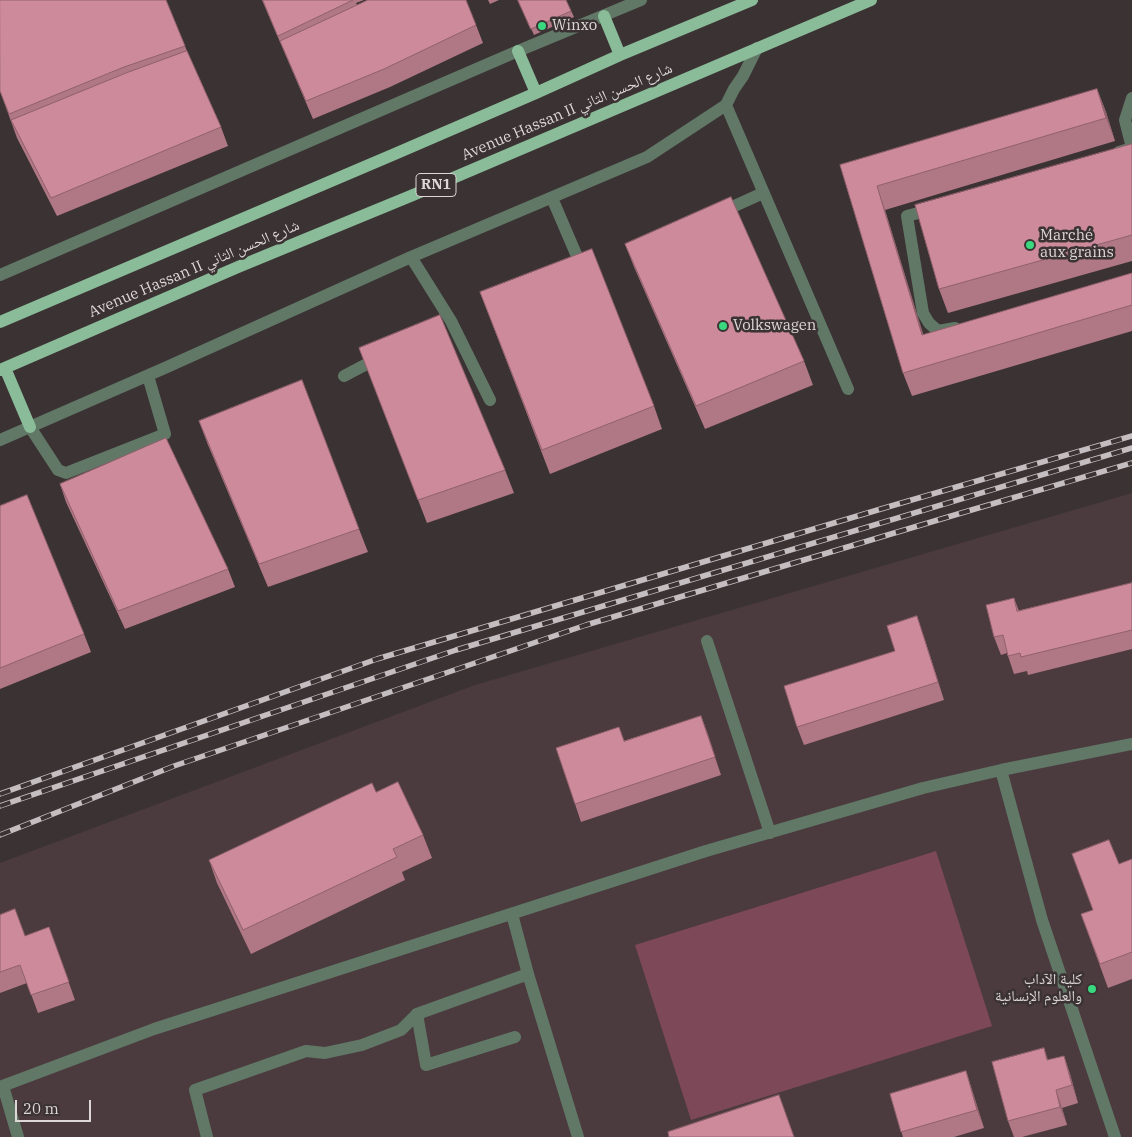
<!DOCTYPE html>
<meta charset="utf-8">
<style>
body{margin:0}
#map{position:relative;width:1132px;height:1137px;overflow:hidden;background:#3b3234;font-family:"IBM Plex Serif",serif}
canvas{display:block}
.scale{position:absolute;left:15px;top:1100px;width:76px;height:22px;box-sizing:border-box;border:2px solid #ddd7d8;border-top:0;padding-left:6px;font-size:15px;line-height:18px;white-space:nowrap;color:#ddd7d8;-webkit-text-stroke:4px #3b3234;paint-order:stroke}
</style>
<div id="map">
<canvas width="1132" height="1137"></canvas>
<div class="scale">20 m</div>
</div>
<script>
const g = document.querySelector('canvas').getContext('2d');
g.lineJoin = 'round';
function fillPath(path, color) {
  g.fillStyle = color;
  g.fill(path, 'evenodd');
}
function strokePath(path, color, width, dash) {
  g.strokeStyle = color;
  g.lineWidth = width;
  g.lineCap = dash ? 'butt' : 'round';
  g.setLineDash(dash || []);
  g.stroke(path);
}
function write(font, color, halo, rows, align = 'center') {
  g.font = font + ' "IBM Plex Serif","Noto Naskh Arabic",serif';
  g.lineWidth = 5;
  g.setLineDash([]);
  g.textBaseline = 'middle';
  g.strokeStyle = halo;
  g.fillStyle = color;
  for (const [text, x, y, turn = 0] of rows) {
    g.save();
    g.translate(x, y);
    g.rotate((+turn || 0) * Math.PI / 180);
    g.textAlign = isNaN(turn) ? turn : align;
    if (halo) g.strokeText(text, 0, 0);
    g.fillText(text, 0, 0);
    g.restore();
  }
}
fillPath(new Path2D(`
 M1132,493v644h-1132v-274l475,-178z`), '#4b3b3e');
fillPath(new Path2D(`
 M936,851l56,175 -301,94 -56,-175z`), '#7d4857');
strokePath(new Path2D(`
 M726,105l122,284
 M1119,152l13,-4 -7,-28 7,-22
 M552,198l27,63 -9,4
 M933,209l-26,7 16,97 6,10 9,8 17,-3
 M719,213l44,-20
 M411,257l40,64 39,79
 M0,275l518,-224 123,-51
 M344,376l36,-19
 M30,427l28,43 8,3 99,-39 -17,-58
 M0,440l167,-73 244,-110 236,-100 79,-52 8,-16 9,-13 14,-28
 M707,641l63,192
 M1001,770l41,150 73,217
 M512,914l16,60 50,163
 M515,1037l-89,28 -9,-51 111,-40
 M3,1086l15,51
 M0,1087l154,-58 552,-178 217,-63 78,-18 131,-26
 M207,1137l-12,-47 111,-39 19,2 37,-8 39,-15 16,-16`), '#617867', 12);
strokePath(new Path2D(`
 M604,16l16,39
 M518,51l18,42
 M0,322l397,-169 139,-60 84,-38 132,-55
 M5,368l25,59
 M0,370l238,-103 175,-72 458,-195`), '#8abc99', 12);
const rail = new Path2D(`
 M0,794l377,-135 514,-153 241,-70
 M0,806l456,-156 676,-202
 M0,835l174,-69 412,-141 382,-114 164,-48`);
strokePath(rail, '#c5bec0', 5.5);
strokePath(rail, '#3b3234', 4, [11]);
fillPath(new Path2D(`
 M166,0l21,51 34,76 7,19 -171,70 -40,-78 -17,-47z
 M262,0h102l-8,3 1,2 119,20 7,18 -93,44 -77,32z
 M488,0h11l-9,4z
 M518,0h48l8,17 -40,18z
 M1097,89l9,23 9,29 -230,69 38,125 209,-62v58l-220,65 -9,-23 -63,-208z
 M1132,144v117l-184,52 -9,-24z
 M625,244l179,117 9,24 -108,44 -71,-162z
 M480,292l174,114 8,23 -112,45z
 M359,348l146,122 9,23 -87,30z
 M199,421l160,108 9,23 -100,35 -60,-142z
 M60,484l168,85 7,18 -110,42 -59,-127z
 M0,506l84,128 7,18 -91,37z
 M1132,583v66l-104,26 -1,-4 -13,3 -7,-21 -6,2 -7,-18 20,-39 5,13z
 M923,634l21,66 -140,45 -7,-18 98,-76z
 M701,716l20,59 -140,47 -6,-18 49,-63z
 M376,792l47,43 9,23 -30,14 3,8 -154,74 -34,-71 -8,-23z
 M1132,859v120l-24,9 -27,-74 12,-4 26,-46z
 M0,915l25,21 24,-9 26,73 -37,13 -11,-30 -27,10z
 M1044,1048l4,12 16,-4 6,18 8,29 -16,5 5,17 -45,12h-8l-6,-16z
 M966,1071l18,57 -30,9h-51l-13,-43z`), '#b07785');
fillPath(new Path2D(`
 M1097,89l9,23 9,29 -9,-23z
 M877,186l8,24 46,149 -9,-24z
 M917,616l6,18 21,66 -6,-18z
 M701,716l7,18 13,41 -6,-18z
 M1064,1056l6,18 8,29 -6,-18z
 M966,1071l18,57 -7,-18z
 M1056,1090l6,18 5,17 -7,-18z`), '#90616c');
const building = new Path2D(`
 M0,0h166l19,46 -61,21 -115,47 -9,-23z
 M263,0h90l-75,36z
 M368,0h98l10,25 -92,44 -78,32 -26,-60 77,-36z
 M518,0h48l5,11 -40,18z
 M187,51l34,76 -170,71 -40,-78 115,-47z
 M1097,89l9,29 -229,68 45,149 210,-62v32l-229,68 -63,-208z
 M1132,144v91l-193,54 -24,-84z
 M731,197l73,164 -108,45 -71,-162z
 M592,249l62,157 -112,44 -62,-158z
 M440,315l65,155 -87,30 -59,-152z
 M302,380l57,149 -100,35 -60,-143z
 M166,438l62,131 -110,42 -58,-127z
 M27,495l57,139 -84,34v-162z
 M1132,583v47l-111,27 -1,-4 -12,3 -5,-21 -9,2 -8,-32 28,-7 3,13z
 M917,616l21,66 -141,45 -13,-41 111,-35 -8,-25z
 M701,716l14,41 -140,47 -19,-56 63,-21 5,14z
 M398,782l25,53 -30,14 4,8 -154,73 -34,-70 163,-77 4,9z
 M1109,840l10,24 13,-5v93l-32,12 -19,-50 12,-4 -21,-56z
 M15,909l10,27 24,-9 20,55 -38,13 -11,-30 -20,7v-57z
 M1044,1048l3,12 17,-4 8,29 -16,5 4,17 -52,14 -16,-59z
 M966,1071l11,39 -76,22 -11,-38z
 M779,1095l15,42h-125l-1,-5z`);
fillPath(building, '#cd8a9b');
strokePath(building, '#90616c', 1);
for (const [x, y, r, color] of [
 [542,26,5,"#39d87f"],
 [1030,245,5,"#39d87f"],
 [723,326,5,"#39d87f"],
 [1092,989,5,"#39d87f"]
]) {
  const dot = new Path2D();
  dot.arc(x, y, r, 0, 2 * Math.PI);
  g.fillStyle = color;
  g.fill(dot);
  strokePath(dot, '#3b3234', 2);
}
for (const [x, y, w] of [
 [436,185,40]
]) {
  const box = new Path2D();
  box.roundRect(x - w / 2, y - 11.5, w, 23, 4);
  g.fillStyle = '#3b3234';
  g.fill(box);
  strokePath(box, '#ddd7d8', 1);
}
write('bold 14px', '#ddd7d8', null, [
 ["RN1",436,185]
]);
write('15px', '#ddd7d8', '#3b3234', [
 ["Winxo",552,26],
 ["Marché",1040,236],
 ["aux grains",1040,253],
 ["Volkswagen",733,326],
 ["كلية الآداب",1082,980,"right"],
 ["والعلوم الإنسانية",1082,997,"right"]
], 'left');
write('15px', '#ddd7d8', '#3b3234', [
 ["Avenue Hassan II شارع الحسن الثاني",567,112,-23],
 ["Avenue Hassan II شارع الحسن الثاني",194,269,-23]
]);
</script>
